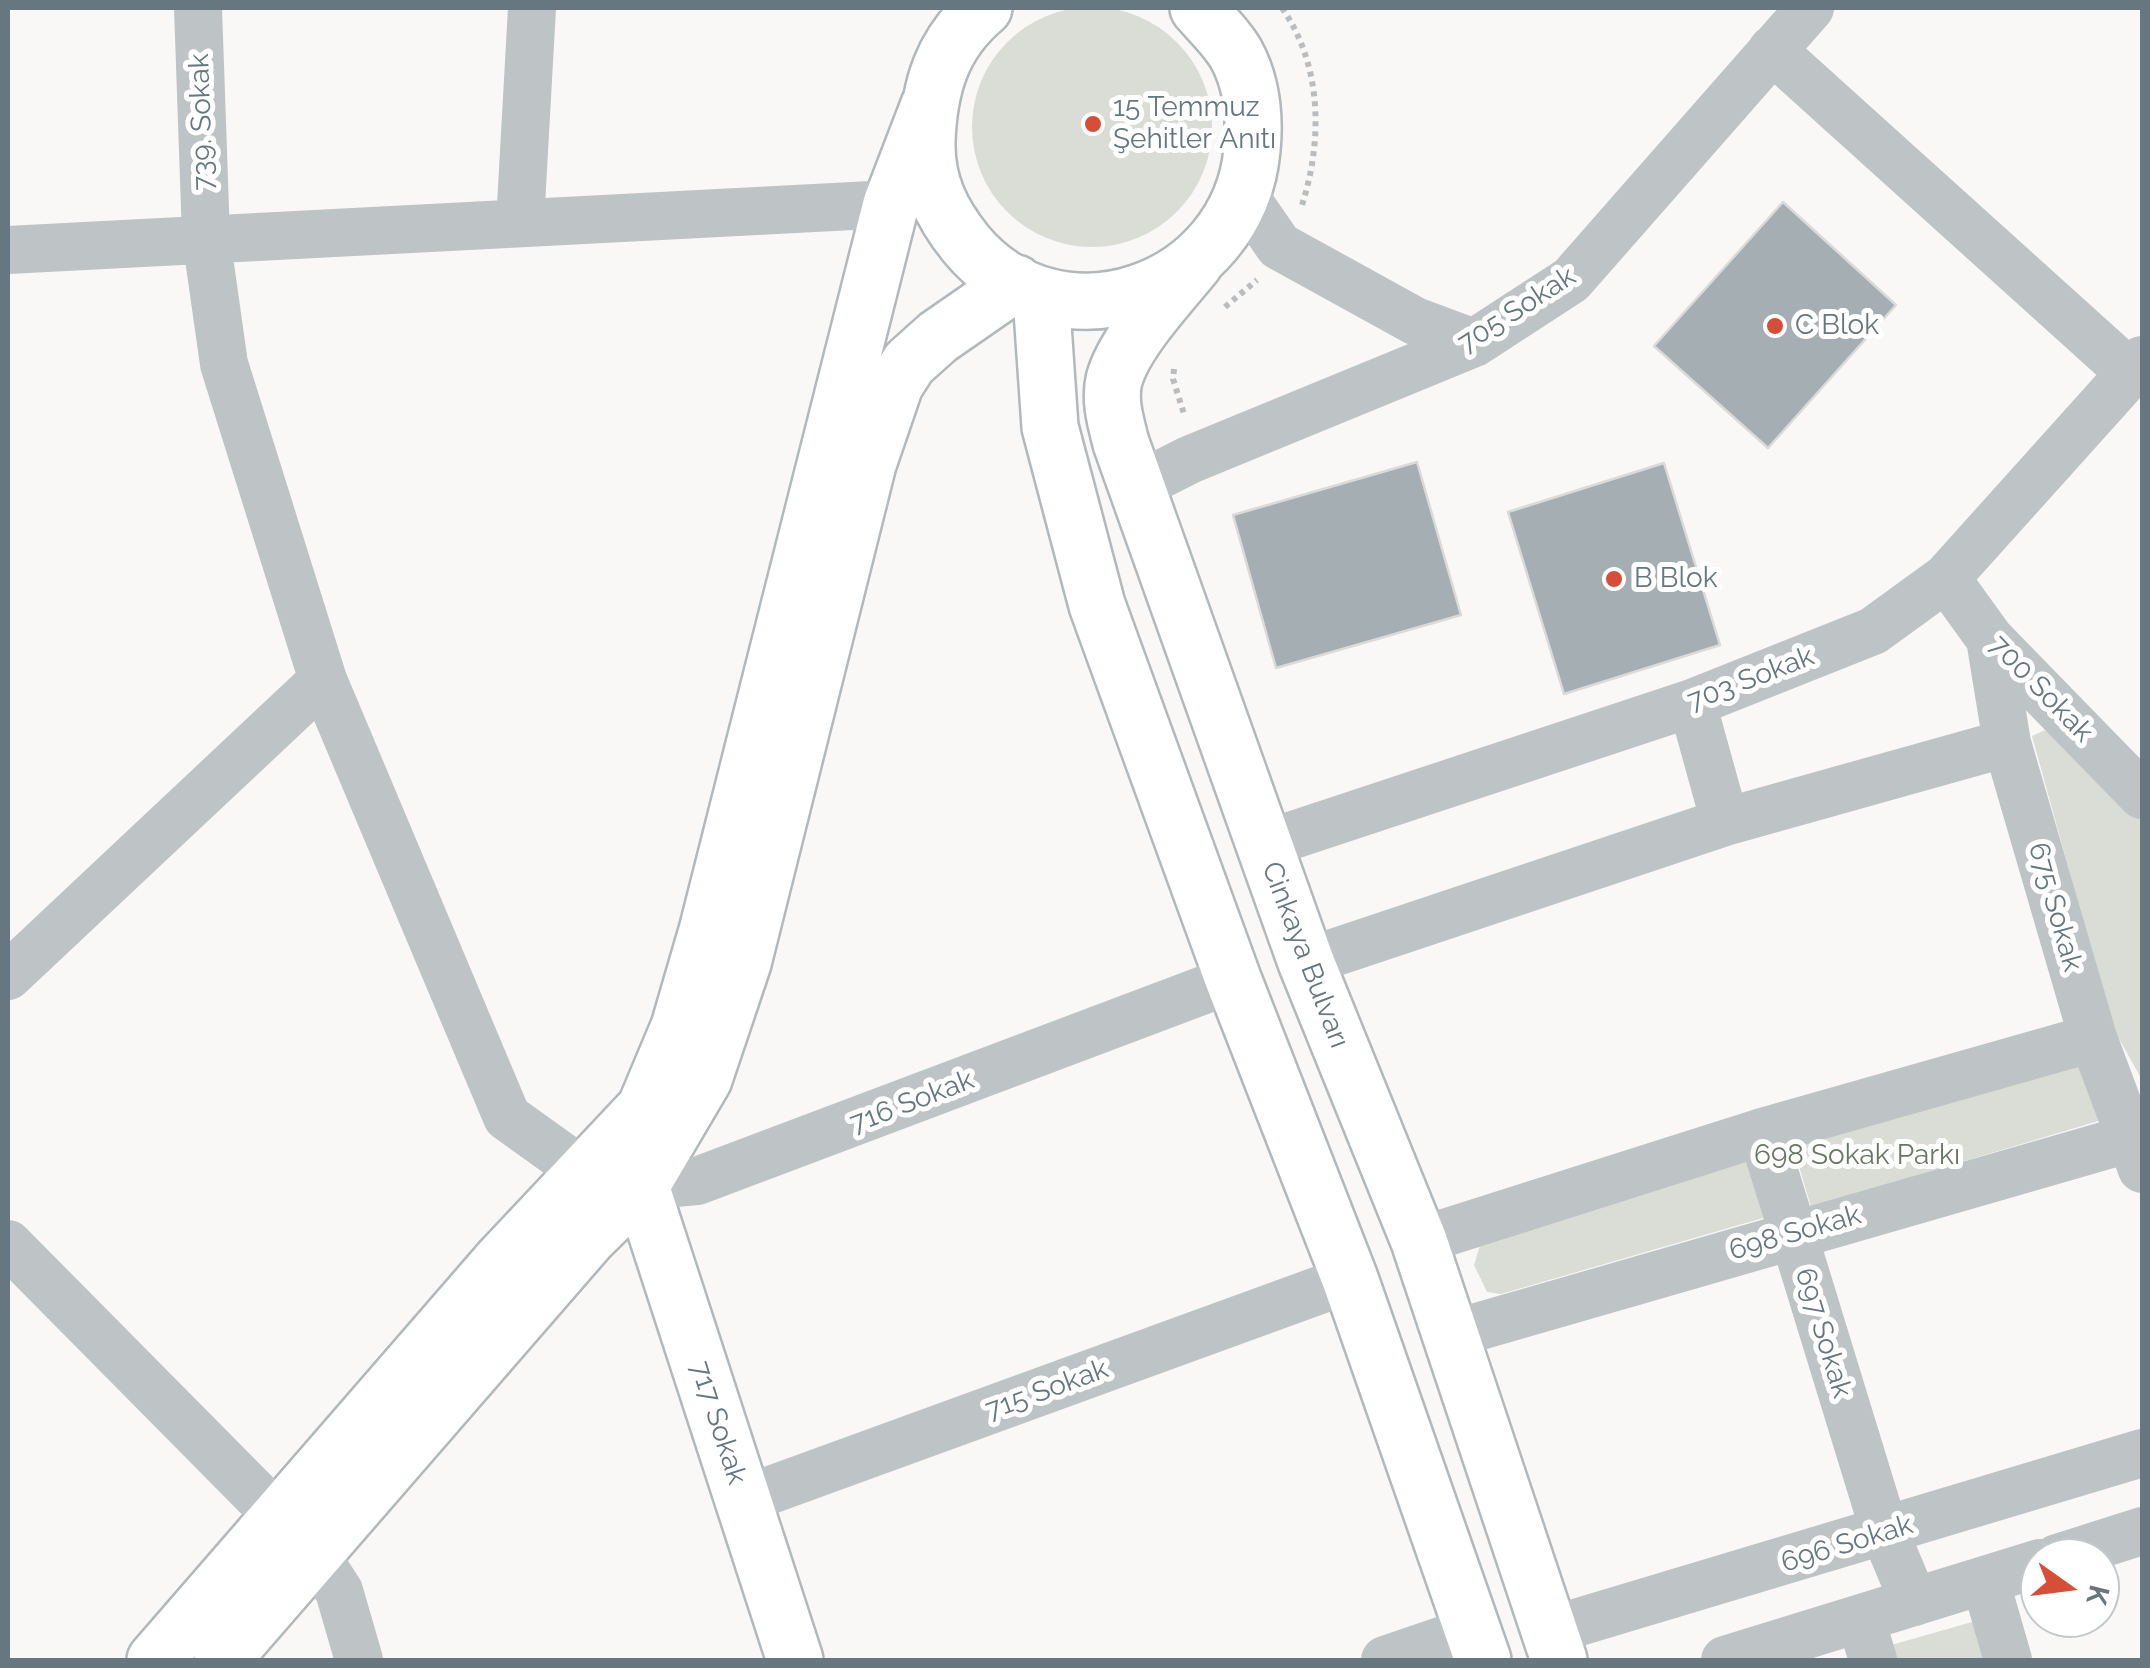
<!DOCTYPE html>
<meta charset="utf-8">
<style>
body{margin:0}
#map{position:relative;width:2150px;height:1668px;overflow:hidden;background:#f9f8f7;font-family:Raleway,sans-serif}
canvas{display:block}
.frame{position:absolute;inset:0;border:10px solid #66777f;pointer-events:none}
.north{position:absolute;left:2020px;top:1538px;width:100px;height:100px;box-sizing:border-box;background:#fff;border:2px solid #c2c9cc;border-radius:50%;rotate:104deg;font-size:28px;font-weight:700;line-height:40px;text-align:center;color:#66777f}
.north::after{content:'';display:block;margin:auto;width:35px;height:45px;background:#d74e38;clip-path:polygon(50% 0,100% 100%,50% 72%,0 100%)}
</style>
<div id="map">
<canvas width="2150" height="1668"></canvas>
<div class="frame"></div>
<div class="north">K</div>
</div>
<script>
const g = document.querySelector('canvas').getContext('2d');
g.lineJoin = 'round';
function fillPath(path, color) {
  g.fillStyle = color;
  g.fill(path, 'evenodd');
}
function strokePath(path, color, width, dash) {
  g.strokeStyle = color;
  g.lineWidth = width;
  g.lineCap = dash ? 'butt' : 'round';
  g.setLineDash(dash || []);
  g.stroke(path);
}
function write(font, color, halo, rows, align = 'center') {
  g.font = font + ' Raleway,sans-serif';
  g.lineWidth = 10;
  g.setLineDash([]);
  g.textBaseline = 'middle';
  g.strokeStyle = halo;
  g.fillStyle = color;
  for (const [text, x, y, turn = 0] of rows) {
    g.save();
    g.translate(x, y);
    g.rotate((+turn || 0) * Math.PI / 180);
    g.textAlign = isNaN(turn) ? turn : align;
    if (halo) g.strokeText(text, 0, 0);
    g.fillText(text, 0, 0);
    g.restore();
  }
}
fillPath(new Path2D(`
 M972 127a120 120 0 1 1 240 0a120 120 0 1 1-240 0Z
 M2054,726l88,92v262l-30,-54 -80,-290z
 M2084,1051l21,68 -294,88 -20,-68z
 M1746,1155l17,63 -262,76 -14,-2 -13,-27 7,-23z
 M1979,1620l12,40h-106l-4,-12z`), '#d9ddd6');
const building = new Path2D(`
 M1783,202l113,103 -128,143 -114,-102z
 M1417,462l44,153 -185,53 -43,-153z
 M1664,463l56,182 -156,49 -56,-182z`);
fillPath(building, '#a5afb3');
strokePath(building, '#dadad9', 2.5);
const major = new Path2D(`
 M984,8c-42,35 -55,79 -57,133 -1,41 14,72 39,103 93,112 273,48 286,-94 3,-31 0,-67 -16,-96 -9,-16 -26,-32 -38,-46
 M1195,263c-25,31 -71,79 -81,117 -5,21 2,43 7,63l185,519 113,279 140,419
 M1041,296l9,131 47,178 136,374 117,300 133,381
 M641,1186l154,474
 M155,1660l347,-400 143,-152 34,-81 28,-96 184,-727 38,-99
 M222,1660l367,-423 52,-51 63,-107 39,-116 125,-499 27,-79 14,-22 29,-26 78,-54`);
strokePath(major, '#b2b8bb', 60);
strokePath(new Path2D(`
 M1282,8c40,57 41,132 20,197
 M1225,307l32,-27
 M1174,369l-1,10 11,35`), '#b9bdbf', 6, [5, 5]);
strokePath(new Path2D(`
 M198,8l8,229 18,127 99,316 184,437 78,56 56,13 56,-5 536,-202
 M1772,50l358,323
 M1243,194l36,52 136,75 59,22
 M520,223l12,-215
 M8,250l883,-46
 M1134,488l55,-28 285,-117 97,-63 239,-272
 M1946,578l44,61 152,156
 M1990,639l17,104 86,295 49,131
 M1692,703l33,119
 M1263,845l429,-142 181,-72 73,-53 196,-218
 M1306,962l419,-140 282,-79
 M8,976l315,-296
 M1762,1132l123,401 29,69
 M1419,1241l343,-109 331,-94
 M8,1244l306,309 25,38 20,69
 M1449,1335l693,-200
 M743,1500l607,-221
 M2057,1558l85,-27
 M1985,1580l23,80
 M1861,1620l12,40
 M1549,1631l593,-178
 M1385,1660l88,-30
 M1725,1660l315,-97`), '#bec3c6', 48);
strokePath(major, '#fff', 55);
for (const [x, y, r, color] of [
 [1093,124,10,"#d74e38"],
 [1775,326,10,"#d74e38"],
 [1614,579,10,"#d74e38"]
]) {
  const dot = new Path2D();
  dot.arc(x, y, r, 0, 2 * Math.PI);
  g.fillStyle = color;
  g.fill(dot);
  strokePath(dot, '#fff', 4);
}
write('28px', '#66777f', '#fff', [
 ["15 Temmuz",1113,108],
 ["Şehitler Anıtı",1113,140],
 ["C Blok",1795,326],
 ["B Blok",1634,579]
], 'left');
write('28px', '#66777f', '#fff', [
 ["739. Sokak",202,122,-92],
 ["705 Sokak",1517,310,-33],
 ["703 Sokak",1751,679,-21],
 ["700 Sokak",2041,689,46],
 ["675 Sokak",2055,907,74],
 ["Cinkaya Bulvarı",1305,955,69],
 ["716 Sokak",912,1102,-21],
 ["698 Sokak",1795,1233,-16],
 ["697 Sokak",1823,1333,73],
 ["715 Sokak",1047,1390,-20],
 ["717 Sokak",718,1423,72],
 ["696 Sokak",1847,1544,-17]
]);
write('28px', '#697864', '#fff', [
 ["698 Sokak Parkı",1857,1156]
]);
</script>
